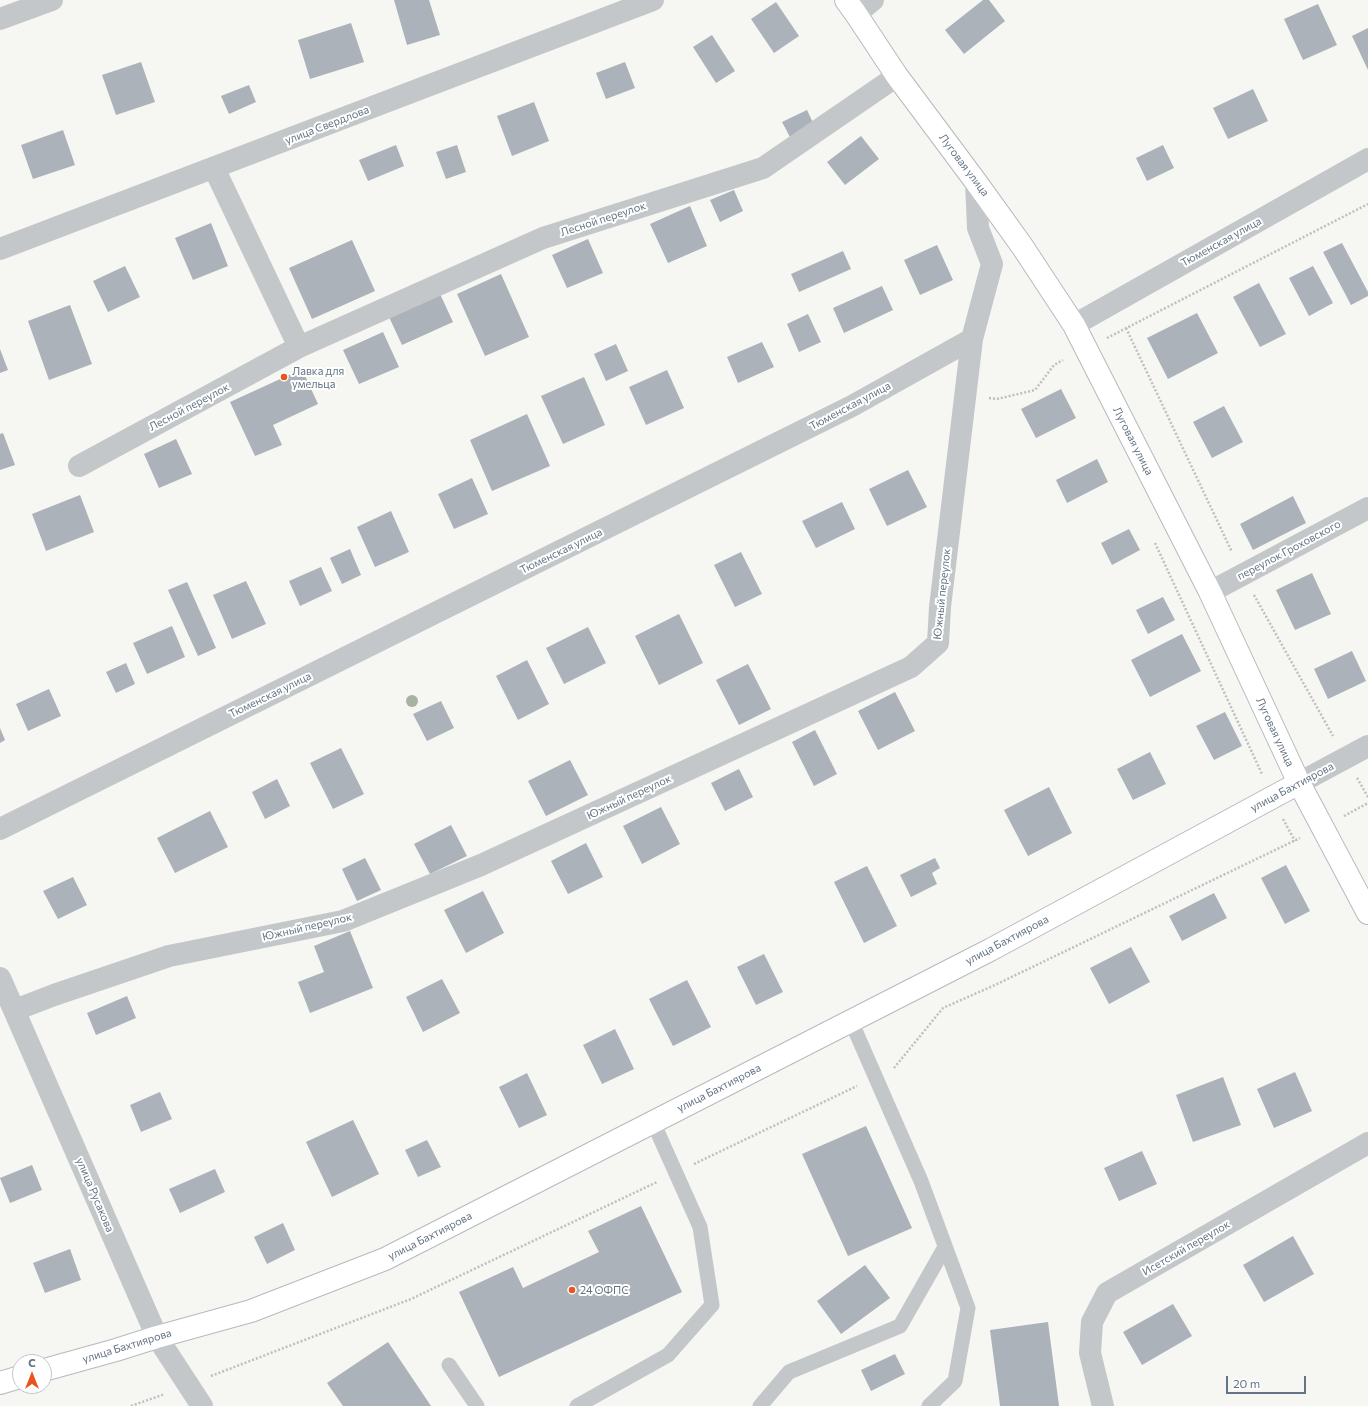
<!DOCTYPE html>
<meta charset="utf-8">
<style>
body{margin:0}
#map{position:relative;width:1368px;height:1406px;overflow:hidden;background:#f6f6f2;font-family:Commissioner,sans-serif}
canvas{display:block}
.north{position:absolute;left:12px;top:1354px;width:40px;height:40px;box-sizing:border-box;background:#fff;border:1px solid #c1c7ce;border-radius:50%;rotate:0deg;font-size:11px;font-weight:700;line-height:16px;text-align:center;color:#647484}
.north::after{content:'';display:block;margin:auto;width:14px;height:18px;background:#e85620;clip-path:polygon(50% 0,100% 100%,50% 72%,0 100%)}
.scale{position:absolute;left:1226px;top:1376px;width:80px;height:18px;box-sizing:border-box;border:2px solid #647484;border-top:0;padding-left:5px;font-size:12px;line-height:14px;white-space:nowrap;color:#647484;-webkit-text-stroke:3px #fff;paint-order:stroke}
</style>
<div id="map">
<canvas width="1368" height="1406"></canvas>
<div class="north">С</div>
<div class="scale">20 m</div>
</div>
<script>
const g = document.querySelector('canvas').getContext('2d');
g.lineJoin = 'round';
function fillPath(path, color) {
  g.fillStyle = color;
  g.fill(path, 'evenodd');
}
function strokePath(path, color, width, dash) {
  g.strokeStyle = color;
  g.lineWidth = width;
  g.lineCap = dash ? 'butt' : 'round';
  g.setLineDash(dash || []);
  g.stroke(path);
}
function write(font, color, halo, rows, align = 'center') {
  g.font = font + ' Commissioner,sans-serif';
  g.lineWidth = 4;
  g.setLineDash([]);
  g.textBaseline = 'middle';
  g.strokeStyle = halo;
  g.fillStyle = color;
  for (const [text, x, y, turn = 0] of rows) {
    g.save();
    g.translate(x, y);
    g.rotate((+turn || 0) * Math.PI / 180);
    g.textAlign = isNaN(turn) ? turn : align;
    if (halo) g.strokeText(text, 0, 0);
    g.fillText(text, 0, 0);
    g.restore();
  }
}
fillPath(new Path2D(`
 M394,0h35l11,35 -33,10z
 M983,0h6l16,21 -41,33 -19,-24z
 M776,2l23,34 -25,17 -23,-34z
 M1318,4l19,41 -34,15 -19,-41z
 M351,23l13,39 -54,17 -12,-39z
 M1368,28v42l-16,-34z
 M712,35l23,36 -19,12 -23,-36z
 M141,62l14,40 -39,13 -14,-40z
 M625,62l10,26 -29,11 -10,-26z
 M249,85l7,17 -27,12 -8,-18z
 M1253,89l15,32 -40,18 -15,-31z
 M534,102l15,39 -37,15 -15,-40z
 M807,110l7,15 -24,12 -8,-15z
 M63,130l12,35 -42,14 -12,-34z
 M861,136l18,23 -34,26 -18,-23z
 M396,145l8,21 -36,15 -9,-21z
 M457,145l9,27 -20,7 -10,-27z
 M1163,145l11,23 -27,13 -11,-23z
 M734,190l9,21 -23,11 -10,-22z
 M690,206l17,40 -39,17 -18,-39z
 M211,223l17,43 -35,14 -18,-42z
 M588,239l15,34 -36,15 -15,-33z
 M352,240l23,51 -63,28 -23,-51z
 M1342,243l26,49v4l-17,9 -28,-53z
 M937,245l16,35 -33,15 -16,-35z
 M843,251l8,18 -52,23 -8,-18z
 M125,266l15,31 -32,15 -15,-31z
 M1313,266l20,37 -24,13 -20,-38z
 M501,274l28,63 -44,19 -28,-62z
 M1259,283l27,51 -26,13 -27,-50z
 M882,286l11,24 -49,23 -11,-25z
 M440,294l13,28 -51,23 -13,-28z
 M70,305l22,59 -43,16 -21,-59z
 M1197,313l21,40 -50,26 -21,-41z
 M808,314l13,28 -22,10 -12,-28z
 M383,332l16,35 -40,17 -16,-34z
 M762,342l12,25 -36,16 -11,-26z
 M616,344l12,27 -22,10 -12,-27z
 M0,349l8,21 -8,3z
 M302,369l16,35 -45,21 9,20 -27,11 -25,-54z
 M667,370l17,38 -38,17 -17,-38z
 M584,377l21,48 -42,19 -22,-48z
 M1061,389l15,29 -40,20 -15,-29z
 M1224,406l19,36 -31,16 -19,-36z
 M527,414l23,52 -58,25 -22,-51z
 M3,433l12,32 -15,5v-36z
 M176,439l16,35 -33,14 -15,-34z
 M1097,459l11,23 -41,21 -11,-23z
 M908,470l19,37 -40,19 -18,-37z
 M472,478l16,36 -34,15 -16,-35z
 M80,495l14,37 -48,19 -14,-37z
 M1293,496l13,27 -53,27 -13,-26z
 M842,502l13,27 -39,19 -14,-27z
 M391,511l18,41 -34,15 -18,-40z
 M1129,529l11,21 -28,15 -11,-22z
 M350,549l11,26 -19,9 -12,-26z
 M741,552l21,42 -27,13 -21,-42z
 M321,567l11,24 -32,15 -11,-25z
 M1312,573l19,41 -36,16 -19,-40z
 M246,581l20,43 -34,15 -19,-44z
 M187,582l29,66 -18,8 -30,-66z
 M1163,597l12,23 -27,14 -12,-24z
 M679,614l24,49 -44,22 -24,-49z
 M172,626l13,31 -38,17 -14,-31z
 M588,627l18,36 -42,21 -18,-36z
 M1182,634l19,37 -51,26 -19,-37z
 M1352,651l14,30 -38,18 -14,-30z
 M527,660l22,44 -31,16 -22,-44z
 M126,663l9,21 -19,9 -10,-21z
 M748,664l23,45 -32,16 -23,-45z
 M49,689l12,27 -33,15 -12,-27z
 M895,692l20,39 -37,19 -20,-39z
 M441,701l13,27 -27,13 -14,-27z
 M1225,712l17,34 -28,14 -18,-34z
 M0,728l5,12 -5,3z
 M815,730l22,44 -23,12 -22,-44z
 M341,748l23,46 -31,15 -23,-46z
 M1150,752l16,32 -33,16 -16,-31z
 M570,760l18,35 -42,21 -18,-35z
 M739,769l14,28 -28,14 -14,-28z
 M277,779l13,27 -25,13 -13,-27z
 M1049,787l23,46 -44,23 -24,-46z
 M661,807l19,37 -38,20 -19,-38z
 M210,811l18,36 -53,26 -18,-35z
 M451,825l16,31 -37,18 -16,-30z
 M586,843l17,34 -35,17 -17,-33z
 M365,858l16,32 -24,11 -15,-32z
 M935,858l5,10 -8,5 5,11 -26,13 -11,-22z
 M1286,865l24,46 -25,13 -24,-46z
 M867,866l30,60 -33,17 -30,-61z
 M73,877l14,28 -29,14 -15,-28z
 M483,891l21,42 -38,20 -22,-43z
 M1214,893l13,25 -45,23 -13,-25z
 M350,931l23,57 -63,25 -12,-31 26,-10 -10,-26z
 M1131,947l19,35 -41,22 -19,-36z
 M764,954l19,38 -27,13 -19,-38z
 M442,979l18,34 -37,19 -17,-35z
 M687,980l24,47 -38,19 -24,-47z
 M127,996l9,22 -40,17 -9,-22z
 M615,1029l19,40 -32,15 -19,-39z
 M1295,1072l17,39 -38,17 -17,-39z
 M527,1073l20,42 -28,13 -20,-41z
 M1223,1077l18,48 -48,17 -17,-47z
 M160,1092l12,27 -31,13 -11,-27z
 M353,1120l26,54 -47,23 -26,-55z
 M866,1126l46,102 -64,28 -46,-102z
 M427,1140l14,27 -23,10 -13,-27z
 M1142,1151l15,33 -38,17 -15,-33z
 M32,1165l10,25 -32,13 -10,-25z
 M215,1169l10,23 -45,21 -11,-24z
 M641,1206l41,86 -183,85 -40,-85 54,-25 10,21 76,-36 -11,-21z
 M283,1223l12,27 -28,14 -13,-27z
 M1293,1236l21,38 -50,28 -21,-37z
 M70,1249l11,31 -36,13 -12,-30z
 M865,1265l25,33 -49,36 -24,-33z
 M1173,1304l19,32 -50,29 -19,-33z
 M1048,1322l11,84h-59l-10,-76z
 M388,1342l43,64h-88l-16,-23z
 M895,1354l10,20 -34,17 -10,-21z`), '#abb2b9');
const secondary = new Path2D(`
 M846,0l10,14 41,62 79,106 46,64 52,79 136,267 89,191 69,130
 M44,1370l72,-20 41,-13 94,-26 134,-52 605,-309 309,-167
 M0,1383l20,-6`);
strokePath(secondary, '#b5babf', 24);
strokePath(new Path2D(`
 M1126,328l106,224
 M1107,338l261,-134
 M989,398l8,1 38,-9 19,-25 9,-5
 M1155,543l107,231
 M1254,595l79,141
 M1357,778l11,19
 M1344,816l24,-13
 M1283,819l12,22
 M894,1068l49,-60 52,-23 305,-147
 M694,1164l163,-78
 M211,1376l200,-77 246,-117
 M131,1406l34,-12`), '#bdbfc1', 2.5, [2, 2]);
strokePath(new Path2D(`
 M851,1021l70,160 47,127 -13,73 -26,25
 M449,1365l28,41
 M577,1406l91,-51 44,-50 -12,-78 -47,-105
 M760,1406l29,-34 111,-46 45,-79`), '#c3c7ca', 15);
strokePath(new Path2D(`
 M856,14l17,-14
 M0,19l52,-19
 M214,168l85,179
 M0,249l653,-249
 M1074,325l294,-166
 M79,466l220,-119 244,-109 220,-70 134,-92
 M1210,592l158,-84
 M1299,783l69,-37
 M0,829l852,-423 120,-67 20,-75 -14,-36 -2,-46
 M0,978l157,359 45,69
 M15,1010l39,-15 115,-39 174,-35 138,-56 430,-198 27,-24 2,-36 32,-268
 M1103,1406l-13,-53 2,-31 15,-29 261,-150`), '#c3c7ca', 22);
strokePath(secondary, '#fff', 22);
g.fillStyle = '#a7b2a3';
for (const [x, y] of [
 [412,701]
]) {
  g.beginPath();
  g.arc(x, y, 6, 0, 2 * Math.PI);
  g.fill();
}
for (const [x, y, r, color] of [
 [284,377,4,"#e85620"],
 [572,1290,4,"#e85620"]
]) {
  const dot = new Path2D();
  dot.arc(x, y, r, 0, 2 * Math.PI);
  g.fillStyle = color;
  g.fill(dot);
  strokePath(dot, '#fff', 1.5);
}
write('11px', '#647484', '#fff', [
 ["улица Свердлова",327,125,-21],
 ["Луговая улица",964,165,53],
 ["Лесной переулок",603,219,-18],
 ["Тюменская улица",1221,242,-29],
 ["Тюменская улица",850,406,-28],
 ["Лесной переулок",189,407,-28],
 ["Луговая улица",1133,441,63],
 ["переулок Гроховского",1289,550,-28],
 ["Тюменская улица",561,551,-26],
 ["Южный переулок",942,594,-84],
 ["Тюменская улица",270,695,-26],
 ["Луговая улица",1275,732,65],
 ["улица Бахтиярова",1292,787,-28],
 ["Южный переулок",629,797,-25],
 ["Южный переулок",307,927,-13],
 ["улица Бахтиярова",1007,940,-28],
 ["улица Бахтиярова",719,1088,-27],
 ["улица Русакова",95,1195,67],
 ["улица Бахтиярова",430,1236,-27],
 ["Исетский переулок",1186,1248,-30],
 ["улица Бахтиярова",127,1346,-17]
]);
write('11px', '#647484', '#fff', [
 ["Лавка для",292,371],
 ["умельца",292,384],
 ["24 ОФПС",580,1290]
], 'left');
</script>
